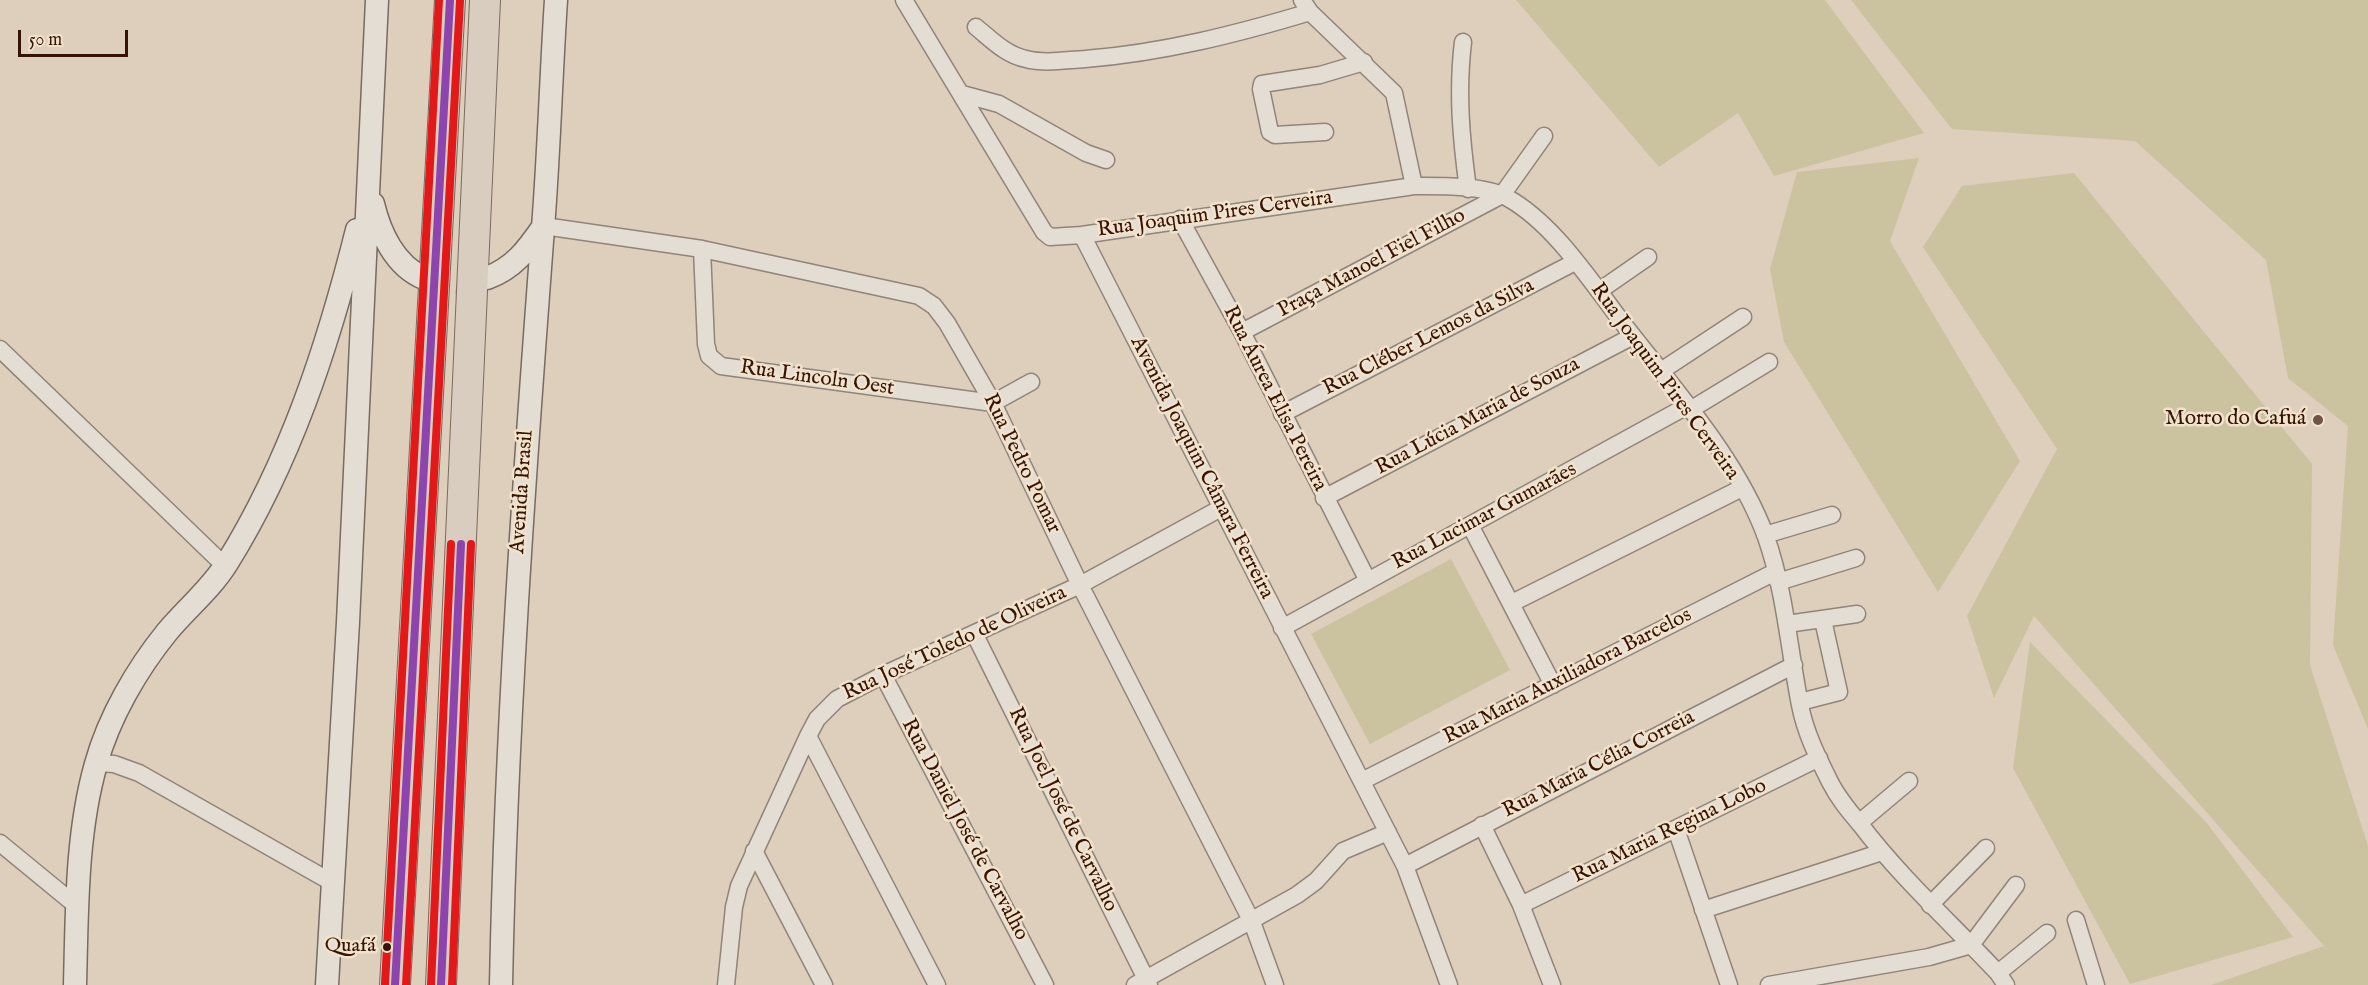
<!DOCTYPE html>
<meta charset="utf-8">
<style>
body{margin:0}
#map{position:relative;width:2368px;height:985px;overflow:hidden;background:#ddcfbc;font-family:"IM FELL English",serif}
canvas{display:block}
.scale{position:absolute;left:18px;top:30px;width:110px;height:27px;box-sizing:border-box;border:3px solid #351306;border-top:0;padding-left:8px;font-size:18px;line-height:21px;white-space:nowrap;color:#351306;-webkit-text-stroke:4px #f1e2cb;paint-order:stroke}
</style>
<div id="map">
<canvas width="2368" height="985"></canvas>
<div class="scale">50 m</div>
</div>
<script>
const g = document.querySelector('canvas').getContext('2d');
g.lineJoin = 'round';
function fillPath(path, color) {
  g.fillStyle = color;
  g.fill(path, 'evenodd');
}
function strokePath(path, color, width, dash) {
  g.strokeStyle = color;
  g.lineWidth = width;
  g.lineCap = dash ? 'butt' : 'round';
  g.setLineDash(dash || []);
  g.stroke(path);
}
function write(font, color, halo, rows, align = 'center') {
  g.font = font + ' "IM FELL English",serif';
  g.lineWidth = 5;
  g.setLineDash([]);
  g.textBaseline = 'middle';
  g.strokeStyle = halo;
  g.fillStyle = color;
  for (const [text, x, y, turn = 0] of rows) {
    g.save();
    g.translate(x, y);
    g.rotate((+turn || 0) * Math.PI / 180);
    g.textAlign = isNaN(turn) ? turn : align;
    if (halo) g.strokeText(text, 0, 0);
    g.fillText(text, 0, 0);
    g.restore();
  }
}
fillPath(new Path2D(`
 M1516,0h309l99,133 -150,43 -36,-63 -79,54z
 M1851,0h517v729l-35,-84 15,-219 -60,-48 -22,-118 -131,-119 -183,-12z
 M1919,158l-29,83 130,220 -82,131 -154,-250 -14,-73 27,-97z
 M2074,173l238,291 -2,201 58,181v139h-157l113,-39 -290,-330 -40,82 -27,-82 90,-167 -134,-202 39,-61z
 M1451,559l59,111 -140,74 -59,-110z
 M2030,642l176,180 87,115 -163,47 -117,-216z`), '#cbc39f');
strokePath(new Path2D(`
 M424,278l35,5 28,-5`), '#bba998', 22, [22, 11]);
const street = new Path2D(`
 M904,0l140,232 6,5 32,-2 332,-49c26,0 69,-1 92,11 48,26 86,86 119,129 50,64 113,134 141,211 19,54 23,112 34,168 5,27 18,53 30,77 8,16 19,29 30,42 41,54 92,100 138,149l8,12
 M1302,0l8,12 84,81 20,93
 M976,27c16,13 30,28 50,32 19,5 40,1 59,0 77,-6 152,-25 225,-47
 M1463,42c-6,50 -2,96 5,147
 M962,94l37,10 87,49 20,7
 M1325,132l-50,3 -5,-3 -9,-43 1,-5 58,-9 44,-13
 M1180,219l62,113 126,249
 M544,226l158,23 217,47 15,10 13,17 46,80 87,182 172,337 23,63
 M1082,235l323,631 44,119
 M702,249l4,95 3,12 12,10 272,37 38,-21
 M1599,291l49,-34
 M1242,332l260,-137 42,-59
 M0,349l225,217
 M1661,371l82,-54
 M1690,410l79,-48
 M1282,414l293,-152
 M1324,498l309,-162
 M1471,527l82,158
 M1765,535l67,-20
 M1778,582l78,-24
 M1512,603l230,-115
 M1787,624l70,-10
 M1282,628l405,-222
 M975,635l174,350
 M883,675l162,310
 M1800,702l39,-10 -16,-72
 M808,736l129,249
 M96,763l18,1 25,9 194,110
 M1362,781l413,-209
 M1859,823l50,-42
 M1482,825l39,80 31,80
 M1676,829l53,156
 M0,843l78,64
 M754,851l70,134
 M1405,866l389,-201
 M1521,905l298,-147
 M1930,905l56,-57
 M1703,910l179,-58
 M2076,920l20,65
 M1998,973l49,-40
 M726,985l8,-78 5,-21 69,-150 9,-17 20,-20 46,-24 197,-90 141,-77
 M1135,985l162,-90 19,-14 27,-30 45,-19
 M1769,985l160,-28 42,-12 45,-60`);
const secondary = new Path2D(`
 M373,204c7,29 22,62 51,74
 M487,278c27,-10 40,-28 56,-51
 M75,985c2,-73 1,-151 21,-221 13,-47 41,-95 71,-132 19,-23 44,-43 60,-69 63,-101 101,-217 130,-333
 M327,985l21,-363 29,-622
 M501,985c5,-253 23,-505 42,-757 6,-76 8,-152 13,-228`);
const highway = new Path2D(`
 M395,985l55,-985
 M441,985l44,-985`);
strokePath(street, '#918478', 19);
strokePath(secondary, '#786b60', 25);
strokePath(highway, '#786b60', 32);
strokePath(street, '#e4ddd3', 16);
strokePath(secondary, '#e4ddd3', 22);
strokePath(highway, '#d8cdbf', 30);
strokePath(new Path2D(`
 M395,985l55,-985
 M441,985l20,-441`), '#8e44ad', 8);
strokePath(new Path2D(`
 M406,985l54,-984
 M452,985l19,-441`), '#e31919', 8);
strokePath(new Path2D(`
 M385,984l54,-984
 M431,985l20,-441`), '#e31919', 8);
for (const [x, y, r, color] of [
 [2318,420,6,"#705546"],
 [387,947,5,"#351306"]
]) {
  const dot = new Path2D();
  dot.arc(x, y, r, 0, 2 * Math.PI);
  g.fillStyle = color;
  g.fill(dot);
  strokePath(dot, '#f1e2cb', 2);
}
write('20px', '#351306', '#f1e2cb', [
 ["Quafá",376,947]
], 'right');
write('21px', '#351306', '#f1e2cb', [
 ["Rua Joaquim Pires Cerveira",1215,215,-8],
 ["Praça Manoel Fiel Filho",1372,264,-28],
 ["Rua Cléber Lemos da Silva",1429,338,-27],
 ["Rua Lincoln Oest",817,379,8],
 ["Rua Joaquim Pires Cerveira",1664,382,54],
 ["Rua Áurea Elisa Pereira",1274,399,63],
 ["Rua Lúcia Maria de Souza",1478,417,-28],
 ["Rua Pedro Pomar",1021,464,64],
 ["Avenida Joaquim Câmara Ferreira",1201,468,63],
 ["Avenida Brasil",523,492,-86],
 ["Rua Lucimar Gumarães",1485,517,-28],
 ["Rua José Toledo de Oliveira",955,644,-25],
 ["Rua Maria Auxiliadora Barcelos",1568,677,-27],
 ["Rua Maria Célia Correia",1599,765,-27],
 ["Rua Joel José de Carvalho",1062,810,64],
 ["Rua Daniel José de Carvalho",964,830,62],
 ["Rua Maria Regina Lobo",1670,832,-26]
]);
write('21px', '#351306', '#f1e2cb', [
 ["Morro do Cafuá",2306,420]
], 'right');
</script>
